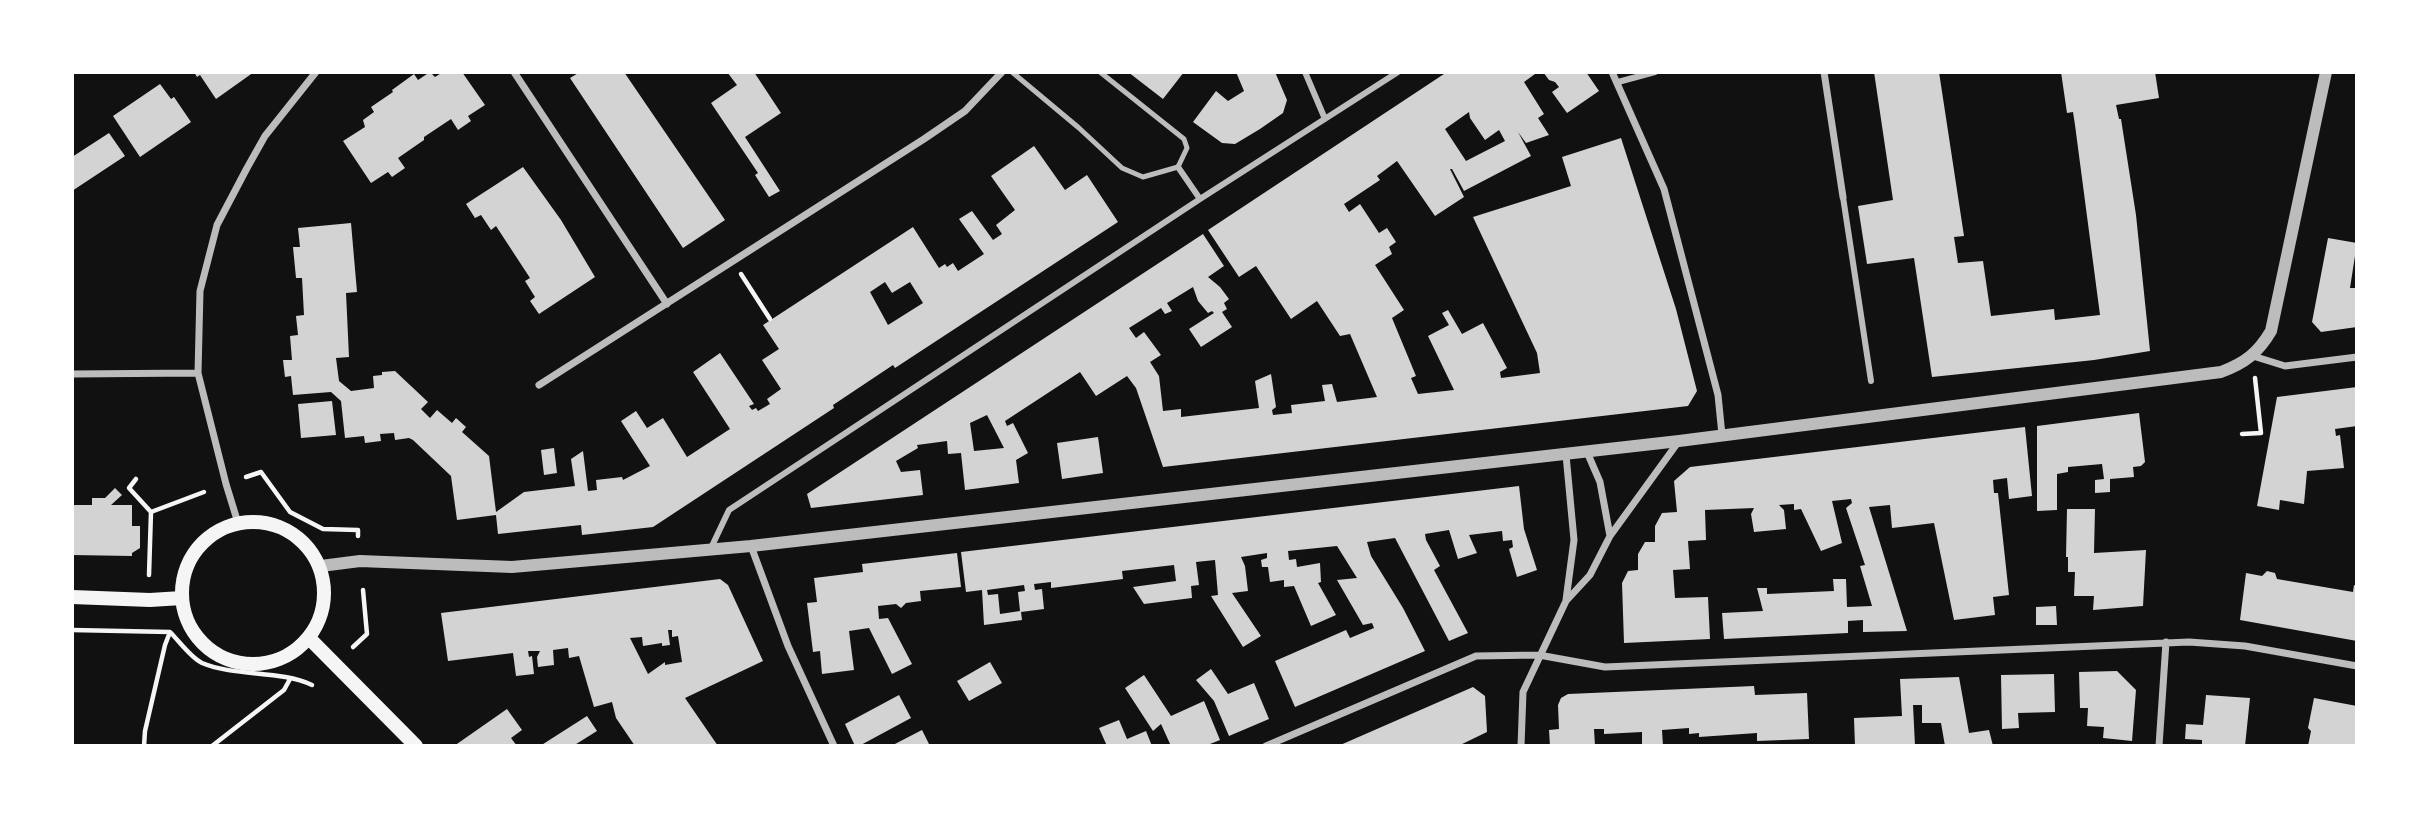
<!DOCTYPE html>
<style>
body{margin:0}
#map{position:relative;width:2429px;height:818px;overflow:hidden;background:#111;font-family:"Space Grotesk",sans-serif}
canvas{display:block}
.frame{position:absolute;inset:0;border:74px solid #fff;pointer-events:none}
</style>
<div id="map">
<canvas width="2429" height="818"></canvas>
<div class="frame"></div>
</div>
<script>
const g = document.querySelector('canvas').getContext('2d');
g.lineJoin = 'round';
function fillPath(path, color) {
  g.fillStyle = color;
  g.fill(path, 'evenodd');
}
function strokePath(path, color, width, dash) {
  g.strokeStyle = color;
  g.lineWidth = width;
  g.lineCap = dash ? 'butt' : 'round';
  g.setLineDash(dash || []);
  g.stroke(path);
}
fillPath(new Path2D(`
 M194,72h60l-38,27 -16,-24 -3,2z
 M430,72l5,5 8,-5h19l23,33 -17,11 3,5 -13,9 -7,-11 -27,18v3l-26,18 7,10 -13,9 -4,-5 -17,11 -28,-42 22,-14 -2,-7 11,-8 -3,-5 22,-15 -1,-2 22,-16 4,6z
 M580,72h44l101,148 -42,28 -113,-170z
 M727,72h27l27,41 -36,24 35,54 -11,6 -14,-22 3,-2 -47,-70 26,-18z
 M1128,72h56l-21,27z
 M1236,72h39l12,28 -4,13 -23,16 -25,15 -13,-1 -29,-21 23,-31 12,10 16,-10z
 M1447,72h86l2,2 -11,8 20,32 -6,4 11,17 -23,8 -8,-11 13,24 -67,35 -12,-22h-2l14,28 -29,19 -38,-55 -20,15 3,4 -36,24 5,8 11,-8 19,29 8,-5 9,14 -7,5 3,7 -17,11 29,45 -12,8 24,58 -5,2 7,16 36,-4 -26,-54 21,-11 -7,-12 6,-3 14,24 21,-11 24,45 -7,4 1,6 39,-5 -3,-20 -64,-136 98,-31 -9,-29 59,-19 55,171 21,82 -9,15 -525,61 -27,-79 -9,-12 -31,20 -16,-24 -75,49 2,5 6,-3 15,30 -12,7 3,23 -54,7 -4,-37 -13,1 -1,-13 -30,4 1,3 -22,13 5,11 19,-2 3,25 -112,13 -4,-14 396,-260 21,32 -16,11 12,10 9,12 -5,4 3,6 -5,3 10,15 -31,20 -12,-18 25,-16 -2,-2 -4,2 -10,-12 -5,-14 -26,16 5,8 -7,3 -4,-6 -32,20 7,10 8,-6 17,23 -11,7 9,14 4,35 18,-2v8l78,-9 -4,-27 16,-7 5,33 -4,3 1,5 19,-2 -1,-8 34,-4 -3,-16 10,-1 5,18 40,-5 -27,-63 -10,2 -23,-35 -26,18 -35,-53 -17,11 -31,-47zM1469,112l1,6 15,22 14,-10 6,11 -39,20 -21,-32zM987,415l17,33 -30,3 -4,-28z
 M1543,72h43l13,19 -32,22 -15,-21 7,-5 -4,-5 -6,-2z
 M1874,72h65l25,164 -10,1 4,26 25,-2 8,55 63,-7 1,11 45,-5 -25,-190 -2,-13 -6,1 -6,-41h94l4,26 -43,7 3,14h2l15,96 14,136 -56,9 -162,17 -18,-119 -47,6 -9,-58 35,-6z
 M160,84l11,15 3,-2 17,25 -51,35 -27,-41z
 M109,133l16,23 -53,35v-34z
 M1034,146l31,44 22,-15 31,47 -223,146 -2,-3 -60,40 1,3 -181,119 -71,8 -1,-10 -83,9 -2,-19 -39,5 -6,-44 -38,-36 -4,-2 -14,2 -1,-7 -14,1 1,7 -16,2 -1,-7 -19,2 -4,-37 -10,-9 -38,3 -2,-19 -6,1 -2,-17h9l-2,-24 8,-1 -2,-19 8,-1 -2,-37h-6l-3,-31h7l-2,-19 53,-5 6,69 -11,1 3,64 -13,1 3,23 12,10 23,-3 -1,-12 9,-1v-3l13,-1 33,31 -7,7 9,9 7,-8 15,13 4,-5 10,9 -4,5 27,24 7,56 28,-20 51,-6 -4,-27 12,-8 5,40 9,-1 -1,-10 26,-3 1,3 27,-14 -29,-45 15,-10 11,17 16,-10 24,39 43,-28 -37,-57 27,-19 34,51 -5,2 3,4 4,-2 2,3 12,-7 -3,-5 14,-10 -19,-29 17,-11 -16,-24 150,-98 26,41 6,-4 2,3 6,-4 5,8 26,-17 -25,-35 13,-8 21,29 9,-6 -6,-9 19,-15 -24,-34zM885,282l7,11 18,-11 13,21 -35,22 -18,-33z
 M523,167l38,53 34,57 -56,37 -9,-13 5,-4 -10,-16 5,-3 -34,-52 -5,4 -10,-15 -6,3 -9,-14z
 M2328,238l29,5 -7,45h7v39l-36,5 -9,-10z
 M2357,387v39l-22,3 1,7 4,-1 4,33 -37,3 -3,33 -24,-4 -1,10 -22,-4 20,-109z
 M332,401l4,34 -35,3 -3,-34z
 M2139,413l6,49 -4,4 -8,1 1,10 -24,2v13l-15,1v-13l9,-1 -2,-15 -34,3v5l-11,2v36l-20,1v-85z
 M2025,427l7,69 -23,3 -2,-21 -14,2 1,13h4l11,102 -16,2 2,18 -41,5 -20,-97 -42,5 -2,-23 -21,2 38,124 -44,1v-12l-15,1v12l-124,6 -2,-26 41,-2 -6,-23h10v6l67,-3 -1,-12h13l1,28 25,-1 -12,-40 5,-1 -19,-57 6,-5 -1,-4 -19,2 10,42 -21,8 -20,-42 -7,1v-6l-15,1 5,5 2,19 -32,3 -3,-18 3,-6 -49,2 1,30 -18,1 2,28 -17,1 2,28 33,-1 2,42 -86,4 -2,-60 6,-12 10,-1v-16l7,-12h10v-16l7,-13 15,-1 -3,-31 16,-14z
 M1098,437l5,36 -41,6 -5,-36z
 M554,448l3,25 -13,2 -3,-25z
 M1519,486l5,43 13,41 -20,7 -8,-28 4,-2 -1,-7 -9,1 -1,-10 -33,4 8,18 -19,6 -9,-29 -24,4 1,6 14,26 -6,4 34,63 -19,8 -54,-103 -28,4 4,14 32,52 22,43 -130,56 -20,-46 71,-31 4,8 24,-10 -2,-5 -9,2 -26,-45 20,-2 -20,-32 -49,5 1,9 7,-1 1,8 23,-4 1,19 -3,1 18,32 -25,11 -17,-40 -10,1v-7l-14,2 -2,-15h-6l-1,-7 6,-2v-5l-26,4 4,9 3,25 -16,2 29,43 -18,11 -32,-51 7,-1 -3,-35 -19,2 3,23 -8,1 1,12 -48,6 -11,-17 43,-6 -2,-16 -52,6 1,8 -72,9v-6l-17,2 1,6 7,-1 2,20 -23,3 1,8 -38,5 -2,-35 -16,2 -5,-40zM1024,585l1,6 -7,1 2,19 -20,3 -2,-20 -10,1 -1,-5z
 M115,488l7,7 -11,10h21v21h8v22l-8,5v3l-60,-1v-50h20v-7h13z
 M2067,509h28l-1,44 52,-3 -3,56 -50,4 1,-14h-20l1,-24h-7v-15h-2z
 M957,553l4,34 -41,4 1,10 -15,2 -5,5 -5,-4 -18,2 1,13 9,-1 24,46 -20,10 -23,-46 -20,3 5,39 -32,4 -2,-23 -7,1 -6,-49 10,-1 -3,-24 49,-6 -1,-8z
 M2267,571l8,2 2,6 76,13 1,-7 3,1v55l-117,-21 6,-47 16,3z
 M720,579l8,6 35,76 -78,37 33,48h-83l-19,-28 -4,-16 -18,5 -15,-51 -10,2 -1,-10 -15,2 1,15 -16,2 -1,-10 3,-6h-12l1,6 3,-1 2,18 -18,2 -3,-23 -65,8 -7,-48zM668,630h4v7l6,-1 4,26 -17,3v-3l-17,12 -18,-36 12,-1 1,9 19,-3v3l8,-1z
 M2056,606l1,19h-21v-18z
 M990,662l12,21 -33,18 -12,-20z
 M1211,669l17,25 26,-11 15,36 -40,17 -15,-35 -18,-21z
 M2117,671l19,19 -4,51 -29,-3 1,-11 -17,-1 1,-18h-8l-1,-36z
 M2054,674l1,38 -37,1 1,15 -17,1 -1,-54z
 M1144,675l27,41 33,-15 16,39 -15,6h-34l-10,-22 -8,7 -28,-43z
 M1959,677l10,56 20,-3 4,16h-48l-4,-23h-19v-18h-9l2,41h-60l-1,-28 48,-2 -2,-37z
 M1754,686l1,9 52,-2 2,46 -52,2v-8l-58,4v-4l-10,1v-6l-27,2 1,16h-21v-14l-38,2v-5h-10l1,17h-45l-1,-16 10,-1 -1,-24 3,-7 7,-4z
 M1473,687l12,9 2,36 -29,14h-120z
 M899,695l12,23 -52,28h-4l-10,-22z
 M2206,695l44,3 -5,48h-43v-6l-17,-1 1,-15 17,1z
 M2314,698l43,8v40h-49l3,-15 -3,-3z
 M507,709l15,21 -11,8 6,8h-63z
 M587,716l10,15 -24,15h-33z
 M1119,720l8,19 19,-8 6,15 -34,-1 -11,1 -8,-18z
 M922,730l8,16h-39z`), '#d3d3d3');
strokePath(new Path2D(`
 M741,274l29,45
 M2242,434l19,-1 -6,-55
 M246,477l15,-5 29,40 33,17 35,1v6
 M136,479l-7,9 22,24 53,-20
 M149,575l2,-63
 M72,630l98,2c9,9 21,26 32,31 34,14 78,7 110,22
 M353,647l14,-13 -4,-44
 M144,746l1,-15 20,-86 5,-13
 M212,746l72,-56 6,-11`), '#f5f5f5', 4.5);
strokePath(new Path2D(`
 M1012,72l67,56 43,40 21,9 35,-10 9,-19 -3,-9 -84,-67`), '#bcbcbc', 5);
strokePath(new Path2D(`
 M1305,72l20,47
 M1618,82l37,-10
 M1178,167l22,32
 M1843,197l28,184
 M711,548l18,-38 471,-311 198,-127`), '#bcbcbc', 6);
strokePath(new Path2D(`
 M514,72l153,232
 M1612,72l52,117 54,206 4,40
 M1824,72l19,125
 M2253,356l32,10 72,-9
 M72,374l126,-1
 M539,385l385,-246 41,-28 37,-39
 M1566,455l8,85 -8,60
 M238,523l-12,-39 -28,-111 2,-82 17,-66 30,-57 18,-32 51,-64
 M1610,536l69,-95
 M751,546l37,100 46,100
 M1266,746l210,-90 63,-1 66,12 584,-25 56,4 112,20
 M1521,746l2,-54 43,-91 24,-26 20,-39 -10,-54 -13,-30
 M2159,746l7,-104`), '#bcbcbc', 7);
strokePath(new Path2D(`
 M321,566l39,-5 152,6 239,-21 928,-105 542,-69c24,-9 37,-19 50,-41l55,-259`), '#bcbcbc', 12);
strokePath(new Path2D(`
 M182 593a71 71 0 1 1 142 0a71 71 0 1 1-142 0Z
 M72,597l78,3 32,-2
 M310,639l106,107`), '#f5f5f5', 14);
</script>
